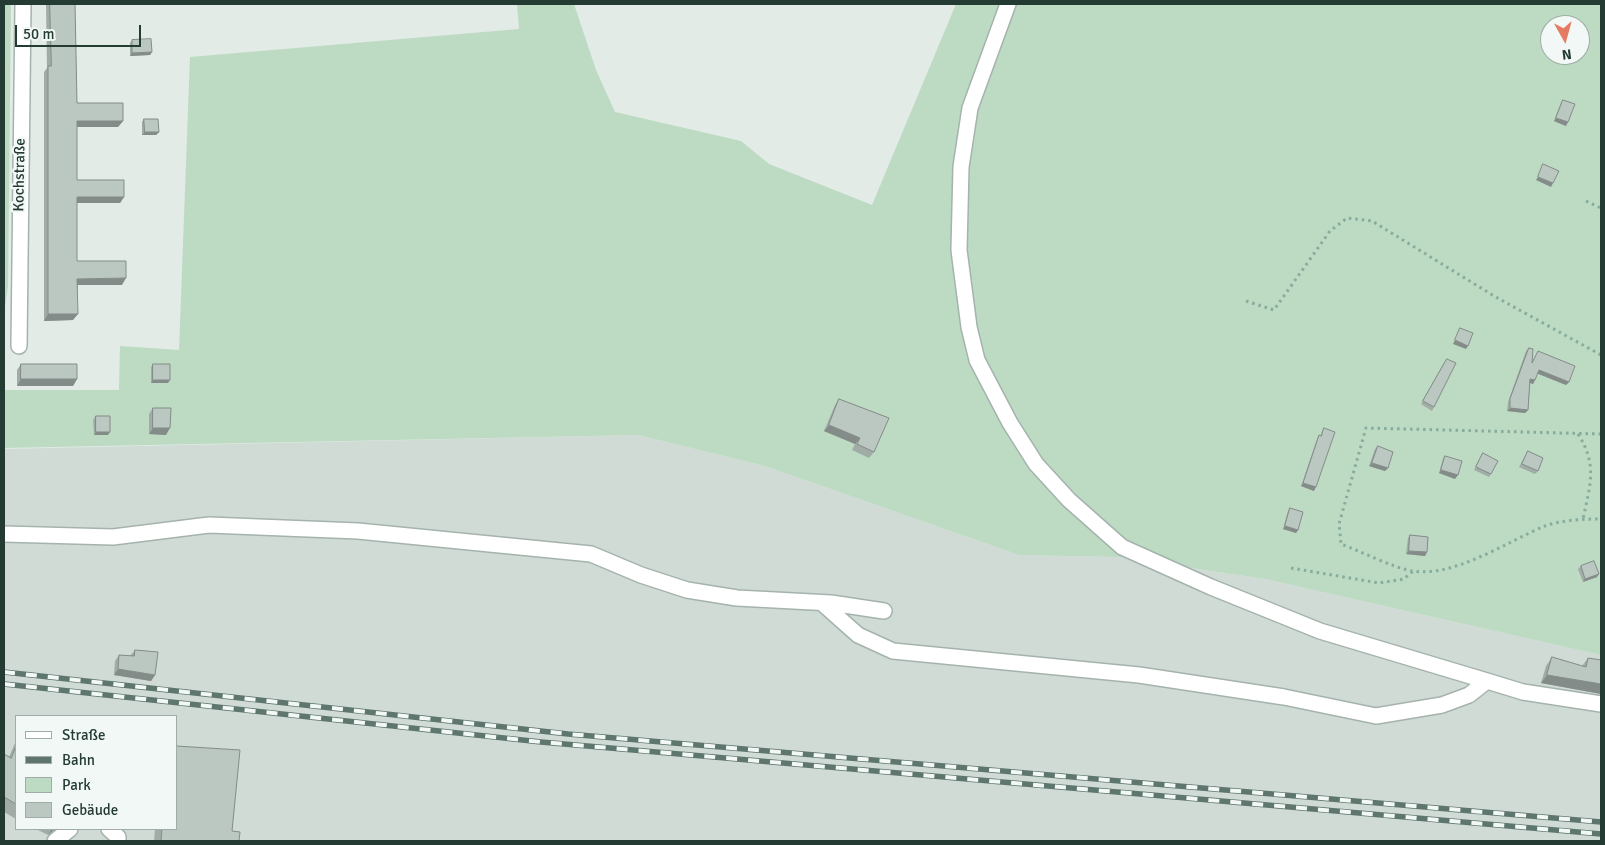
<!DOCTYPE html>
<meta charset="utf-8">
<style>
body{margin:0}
#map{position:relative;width:1605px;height:845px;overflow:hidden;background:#e2ebe6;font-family:Signika,sans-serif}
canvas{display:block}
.frame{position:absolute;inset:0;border:5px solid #243b33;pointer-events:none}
.legend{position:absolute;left:15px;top:715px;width:162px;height:115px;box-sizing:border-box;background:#f2f8f5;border:1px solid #a0aca7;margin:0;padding:6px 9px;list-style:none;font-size:15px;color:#243b33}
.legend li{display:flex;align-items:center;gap:10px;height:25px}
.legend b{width:25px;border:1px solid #a0aca7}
.north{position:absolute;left:1540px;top:15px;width:50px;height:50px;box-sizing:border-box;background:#f2f8f5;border:1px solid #a0aca7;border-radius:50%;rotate:173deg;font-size:14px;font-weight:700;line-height:20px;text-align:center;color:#243b33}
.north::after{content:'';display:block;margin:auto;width:18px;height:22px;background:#e67b65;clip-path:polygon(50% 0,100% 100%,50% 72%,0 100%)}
.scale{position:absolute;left:15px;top:25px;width:126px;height:22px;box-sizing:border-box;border:2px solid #243b33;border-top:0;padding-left:6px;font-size:15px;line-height:18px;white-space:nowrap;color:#243b33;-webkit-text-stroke:4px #f2f8f5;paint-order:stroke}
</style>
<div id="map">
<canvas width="1605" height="845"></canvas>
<div class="frame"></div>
<ul class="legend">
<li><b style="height:6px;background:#fff"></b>Straße</li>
<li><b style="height:6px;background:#5e766e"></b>Bahn</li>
<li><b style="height:14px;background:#bddac3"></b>Park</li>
<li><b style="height:14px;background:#bbc8c2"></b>Gebäude</li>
</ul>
<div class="north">N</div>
<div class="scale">50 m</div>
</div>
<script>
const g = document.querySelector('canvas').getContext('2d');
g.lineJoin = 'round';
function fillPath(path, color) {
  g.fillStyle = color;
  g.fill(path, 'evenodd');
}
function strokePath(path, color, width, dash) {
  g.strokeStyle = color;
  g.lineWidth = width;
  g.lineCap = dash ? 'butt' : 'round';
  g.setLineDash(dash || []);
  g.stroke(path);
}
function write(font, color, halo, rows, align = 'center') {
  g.font = font + ' Signika,sans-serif';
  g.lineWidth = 4.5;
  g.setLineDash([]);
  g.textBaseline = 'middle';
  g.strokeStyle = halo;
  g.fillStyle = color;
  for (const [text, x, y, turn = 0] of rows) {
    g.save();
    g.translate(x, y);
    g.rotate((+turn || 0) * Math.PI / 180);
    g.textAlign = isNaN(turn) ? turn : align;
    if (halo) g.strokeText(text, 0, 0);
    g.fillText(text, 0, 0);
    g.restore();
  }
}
fillPath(new Path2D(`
 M638,435l127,31 254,89 98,2 148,22 336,76v186h-1597v-392zM16,716h160v113h-160z`), '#d0dbd5');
fillPath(new Path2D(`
 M4,4h7l-3,282 -4,27z
 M517,4h57l22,66 19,42 126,29 28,23 103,41 84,-201h645v651l-336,-76 -148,-22 -98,-2 -254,-89 -127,-31 -634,13v-58h115l1,-44 59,4 11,-293 329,-28zM1550,25h30v30h-30z`), '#bddac3');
const minor = new Path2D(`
 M1008,4l-38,104 -9,59 -2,83 10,77 8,33 33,63 26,41 33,36 53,47 89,40 109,44 167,50 36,11 78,12
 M19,346l4,-342
 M4,534l109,3 96,-12 149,6 233,23 50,21 46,15 50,8 94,5 53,8
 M822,603l36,32 35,16 246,24 145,22 92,19 66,-11 27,-10 18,-14
 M109,829l9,8v4
 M55,841l15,-12`);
strokePath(minor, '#a5b3ad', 18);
strokePath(new Path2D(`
 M1586,201l15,7
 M1246,301l28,9 56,-79 17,-13 25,3 122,75 107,59
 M1578,434c20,31 12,51 5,85
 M1601,434l-235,-6 -27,96 2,20c19,7 53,24 71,27 42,7 96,-30 133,-45 17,-6 38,-7 56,-7
 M1291,568l88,15 25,-4 9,-8`), '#85ac9d', 3, [2.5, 4]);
strokePath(minor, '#fff', 15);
const rail = new Path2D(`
 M4,672l564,62 1033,88
 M4,684l537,58 1060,92`);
strokePath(rail, '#5e766e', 5.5);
strokePath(rail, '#f2f8f5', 4, [11]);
fillPath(new Path2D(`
 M46,4h29l2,99 46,18 -5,6h-41v53l47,17 -4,6h-43v58l45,24h-44l-5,35 -29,1v-249l3,-4z
 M132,40l20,12 -2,3 -20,1v-13z
 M1563,100l3,26 -12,-5 7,-18z
 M144,119l15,13 -3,3h-14v-13z
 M1529,348l3,14 6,-11 31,31 -3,3 -29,-12 -2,7 -2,4 -3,-1 -2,27 -3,3 -18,-2 1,-9 18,-51z
 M1445,362l-11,45 -2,4 -11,-7z
 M21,364l56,15 -4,7h-56v-16z
 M153,364l15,19h-17v-16z
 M839,399l35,53 -5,6 -17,-8 3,-6 -31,-13 11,-26z
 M153,408l13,27 -17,-1v-20z
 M96,416l12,19h-14l-1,-15z
 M1324,428l-10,63 -13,-5 16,-47 2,-4 1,1z
 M1378,446l10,22 -3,3 -16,-5 6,-17z
 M1528,451l10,20 -3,3 -16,-7z
 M1483,453l8,21 -2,3 -15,-7z
 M1445,456l10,23 -16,-6 4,-14z
 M1290,508l8,22 -2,3 -13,-4 5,-18z
 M1410,535l17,17 -2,4 -19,-2 2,-16z
 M1581,566l16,11 -14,5 -5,-13z
 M135,650l20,25 -4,6 -37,-6 1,-14 4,-6 11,1z
 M1552,657l30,9 6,-8 13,36 -60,-11 5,-17z
 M16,741v78l-12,-7v-58l5,3z
 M36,829h19l-7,6z
 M155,829l77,2 7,10h-85z`), '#a1aca7');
fillPath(new Path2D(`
 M152,52l-2,3 -20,1 2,-3z
 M1556,118l12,4 -2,4 -12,-5z
 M77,121h46l-5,6h-45z
 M145,132h14l-3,3h-14z
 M1538,177l15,6 -2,4 -15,-7z
 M77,197h47l-4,6h-47z
 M126,278l-4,7h-49l4,-6z
 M48,314h30l-5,6 -29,1z
 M1455,340l13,6 -2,3 -13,-5z
 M1539,370l30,12 -3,3 -30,-12z
 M21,379h56l-4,7h-56z
 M1530,379l5,1 -2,4 -5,-2z
 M153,380h17l-2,3h-17z
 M1510,408l18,2 -3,3 -18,-2z
 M829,425l31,13 -5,6 -31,-13z
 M153,428h17l-4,7 -17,-1z
 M96,432h14l-2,3h-14z
 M1372,463l16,5 -3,3 -16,-5z
 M1441,470l17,5 -3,4 -16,-6z
 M1303,483l13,4 -2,4 -13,-5z
 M1285,526l13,4 -2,3 -13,-4z
 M1409,551l18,1 -2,4 -19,-2z
 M1599,574l-2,3 -14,5 2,-3z
 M118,669l37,6 -4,6 -37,-6z
 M1547,675l54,9v10l-60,-11z
 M52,829h3l-7,6z`), '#838c88');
const building = new Path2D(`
 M50,4h25l2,99h46v18h-46v59h47v17h-47v64h49v17l-49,1 1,35h-30v-248h3z
 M151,39l1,13 -20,1v-13z
 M1563,100l12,4 -7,18 -12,-4z
 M144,119h14l1,13h-14z
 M1543,164l16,7 -6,12 -15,-6z
 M1460,328l13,5 -5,13 -13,-6z
 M1529,348l4,1 -1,14 6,-12 37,15 -6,16 -30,-12 -4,10 -5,-1 -2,31 -18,-2v-9z
 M1447,359l9,4 -22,44 -11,-6z
 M21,364h56v15h-56z
 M153,364h17v16h-17z
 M839,399l50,19 -15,34 -17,-8 3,-6 -31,-13z
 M153,408h18l-1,20h-17z
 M96,416h14v16h-14z
 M1324,428l11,4 -19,55 -13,-4 16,-48 2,1z
 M1378,446l15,6 -5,16 -16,-5z
 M1528,451l15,7 -5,13 -16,-7z
 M1483,453l15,8 -7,13 -15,-7z
 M1445,456l17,5 -4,14 -17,-5z
 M1290,508l13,4 -5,18 -13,-4z
 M1410,535l18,2 -1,15 -18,-1z
 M1594,561l5,13 -14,5 -4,-13z
 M135,650l23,2 -3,23 -37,-6 1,-14 15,1z
 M1552,657l34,10 2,-9 13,2v24l-54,-9z
 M16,746v58l-12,-7v-43l7,4z
 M176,746l64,4 -8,81 8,1 -1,9h-78l1,-12h14z`);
fillPath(building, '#bbc8c2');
strokePath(building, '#838c88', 1);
write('15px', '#243b33', '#f2f8f5', [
 ["Kochstraße",20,175,-89]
]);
</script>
